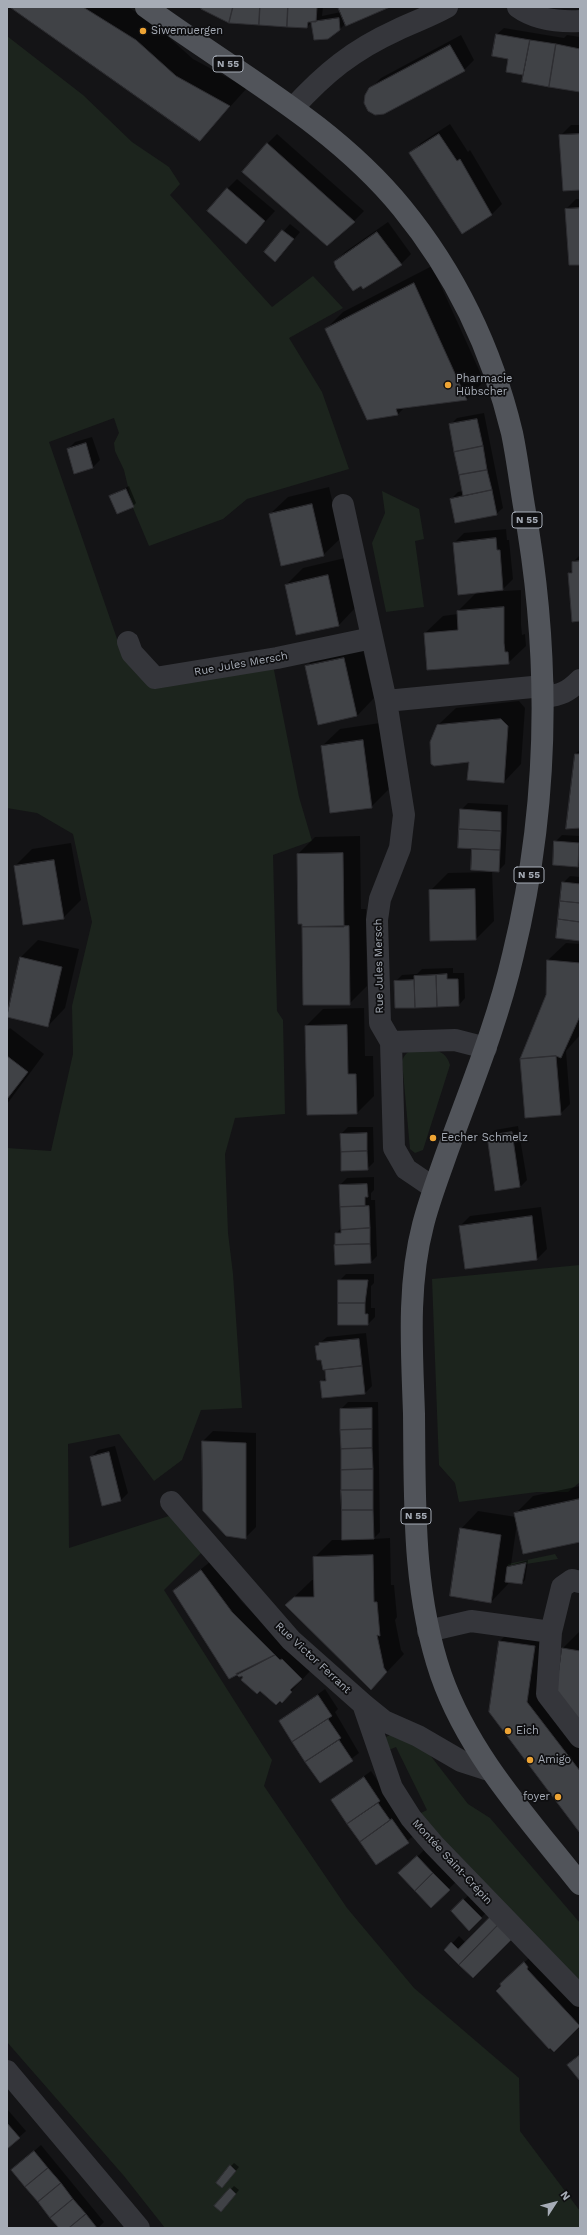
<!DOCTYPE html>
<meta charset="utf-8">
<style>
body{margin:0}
#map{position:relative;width:587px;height:2235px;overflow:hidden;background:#141416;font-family:"Work Sans",sans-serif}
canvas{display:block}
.frame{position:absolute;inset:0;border:8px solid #a6acb6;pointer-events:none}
.north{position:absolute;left:535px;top:2183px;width:40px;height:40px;-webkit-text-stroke:3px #0f0f11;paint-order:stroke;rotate:54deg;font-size:11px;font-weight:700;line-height:16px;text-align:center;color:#a6acb6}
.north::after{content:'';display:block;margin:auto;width:14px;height:18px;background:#a6acb6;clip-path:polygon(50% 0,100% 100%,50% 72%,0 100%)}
</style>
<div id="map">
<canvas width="587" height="2235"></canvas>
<div class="frame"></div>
<div class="north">N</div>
</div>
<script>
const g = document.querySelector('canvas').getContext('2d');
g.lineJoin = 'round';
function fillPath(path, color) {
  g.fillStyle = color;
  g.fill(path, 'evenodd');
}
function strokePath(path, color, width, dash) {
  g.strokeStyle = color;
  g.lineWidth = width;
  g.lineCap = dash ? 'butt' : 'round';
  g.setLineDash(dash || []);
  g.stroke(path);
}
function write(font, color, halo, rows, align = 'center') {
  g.font = font + ' "Work Sans",sans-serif';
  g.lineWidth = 3.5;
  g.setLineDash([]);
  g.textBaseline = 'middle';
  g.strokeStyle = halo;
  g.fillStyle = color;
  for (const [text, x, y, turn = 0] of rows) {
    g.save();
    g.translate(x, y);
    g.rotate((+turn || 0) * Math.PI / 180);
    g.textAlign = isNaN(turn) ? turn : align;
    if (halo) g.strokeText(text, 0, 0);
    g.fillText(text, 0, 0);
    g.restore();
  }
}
fillPath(new Path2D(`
 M7,36l76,59 49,47 37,25 11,17 -10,11 102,112 41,-31 30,32 -54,30 33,54 27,77 -102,30 -24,20 -74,27 -16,-38 -9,-38 -9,-19 -1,-8 5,-10 -5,-15 -65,24 75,217 26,27 123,-21 26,132 13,44 -39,14 4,156 6,9 2,94 -50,4 -10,36 3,79 5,41 9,134 -41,2 -19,50 -28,21 -35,-47 -51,10 1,104 103,-33 30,37 -38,38 108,170 -8,26 83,122 67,80 105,90 1,53 60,80v17h-415l-41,-52 -117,-134v-894l44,3 22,-97 -1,-48 20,-84 -19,-88 -36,-21 -30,-5z
 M382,491l37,18 5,30 -9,2 9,66 -38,5 -14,-69 13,-30z
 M418,1047c14,3 28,2 32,18l-27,85 -8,3 -5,-4 -8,-88c3,-8 8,-11 16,-14z
 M580,1265v217l-12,10h-31l-78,10 -4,-19 -16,-18 -7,-186z
 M555,1554l3,5 -51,8 1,-3z
 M394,1733l29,13 45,58 22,14 90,105v62l-163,-170 10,-5 -31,-63 -10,4 -2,-13z`), '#1c241d');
fillPath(new Path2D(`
 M12,7h116l25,16 40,36 54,29 -47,52z
 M203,7h120l-1,9 19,-4 -2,-5h49l-42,16 -7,7 -27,-8 -5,5z
 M504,28l60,10 3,-3 13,2v54l-55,-17 -18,-3 2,-13 -12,-24z
 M461,35l13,25 -10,10 -94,19 11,-11z
 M450,124l18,28 2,-2 32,54 -10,10 -30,19 -51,-80 10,-10z
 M571,125h9v64l-20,-53z
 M277,134l87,77 -10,10 -87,-77z
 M237,179l38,32 -29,32 -19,-54z
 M576,199h4v64l-14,-54z
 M388,222l23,32 -10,10 -40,21 -26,-23 10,-10z
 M290,224l10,8 -18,22 -17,-2z
 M432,266l52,115 -17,18 -62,8 -7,7 -31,5 -41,-90 17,-17z
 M484,413l19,95 -7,6 -45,-15 7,-7 5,-1 -13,-66 7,-7z
 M92,437l8,23 -7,7 -18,5 -7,-23 7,-7z
 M129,486l7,17 -3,3 -23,-10z
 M329,487l12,51 -18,17 -53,-41 18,-17z
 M506,529l1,11h2l4,39 -10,10 -15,2v1l33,-2v35l1,10 3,-1 1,12 -18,17 -83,-30 18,-17 15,-2v-3l19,-19 -23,-49 10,-10z
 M580,555v65l-11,-47 4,-4v-7z
 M345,558l11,49 -17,18 -42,9 -11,-49 17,-17z
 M361,641l13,57 -17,18 -51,-49 17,-18z
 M519,701l6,7 -4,56 -17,18 -34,-21 -32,-36 18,-17z
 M380,723l9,66 -18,18 -49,-61 18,-17z
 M580,750v77l-5,-73z
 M468,803l40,2 -3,59 -7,7 -6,-1 2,51 -18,18 -45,1 -1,-49 18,-18 43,-1v-2l-19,-1 1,-21 -12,-38z
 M562,835l18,1v28l-2,2 -23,-24z
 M360,836l1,73h5l1,77 -18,18 -46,-81 -5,-69 17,-17z
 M71,843l10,57 -18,18 -48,-52 17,-17z
 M570,876l10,1v63l-17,-57z
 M38,940l41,9 -14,59 -17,18 -27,-69z
 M566,943l14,1v91l-14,16 4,53 -10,10 -13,-119 1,-35z
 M453,968v5h11l1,25 -6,7 -63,2 -1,-25 7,-7 15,-1 5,-5z
 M364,1008l1,48h8l1,40 -17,17 -51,-87 17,-17z
 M10,1028l34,26 -37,50v-73z
 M518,1126l9,54 -7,7 -32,-51 7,-6z
 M348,1127h25l1,35 -7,7 -26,-35z
 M374,1177v13l-3,3v7h4l2,56 -6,6 -35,-28 5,-6 -1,-43 7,-7z
 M541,1207l6,42 -10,10 -77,-33 10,-10z
 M346,1274h28v9l-3,3v22h4v9l-7,7 -29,-43z
 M366,1333l6,53 -7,7 -44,-11 6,-5 -1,-8 -10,-23 11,-9z
 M348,1402h30l2,130 -7,7 17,-1 1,47h3l3,32 -2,3 6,30 3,4 -33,35 -85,-84 26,-25h3l-1,-22 18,-18h11l-2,-131z
 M213,1431l43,2v94l-10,10 -43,-96z
 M115,1446l13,47 -7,7 -30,-43 7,-7z
 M580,1486v55l-63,-18 -6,42 17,-5 -3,20 -3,3 -13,-2 -1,3 -17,18 -30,-73 17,-18 38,6 -1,-3 18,-18z
 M211,1561l31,41 49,49 21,18 -30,32 -37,-24 -71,-86z
 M517,1624l35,5 -8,55 36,47v100l-81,-189z
 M580,1631v92l-17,-75z
 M325,1689l13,20 -3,3 24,41 -39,29 -40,-60z
 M371,1771l44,64 -39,29 -44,-64z
 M424,1850l32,32 -25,24 -31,-32z
 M471,1893l17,18 -19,18 -17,-18z
 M459,1936l7,7 7,34 -27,-27z
 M535,1953l45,52v22l-26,23 -43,-76z
 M7,2109l19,22 -19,17z
 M41,2145l63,77 -6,6h-37l-49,-58z
 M234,2163l5,4 -14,17 6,-18z
 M234,2186l5,4 -15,18 7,-19z`), '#0007');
const building = new Path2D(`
 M10,7h73l53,33 40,36 54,30 -30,35z
 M202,7h31l-4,16 -28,-14z
 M233,7h27l-1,18 -30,-2z
 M260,7h28l-1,20 -28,-2z
 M288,7h29l-1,15h-8l-1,6 -20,-1z
 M338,7h52l-44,19z
 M339,18l1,12 -12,9 -14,1 -3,-18z
 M496,34l34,6 -7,35 -17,-3 2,-13 -16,-3z
 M530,40l26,4 -7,43 -27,-5z
 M556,44l24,5v43l-31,-5z
 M450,45l15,26 -81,43 -9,1 -7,-4 -4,-8 1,-8 4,-7z
 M439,134l18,27 3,-2 32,56 -30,19 -53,-81z
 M580,134v56l-17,1 -4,-56z
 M267,143l88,79 -28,24 -85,-74z
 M227,188l38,33 -19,23 -39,-33z
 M580,208v57h-11l-4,-56z
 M282,230l12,9 -19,23 -11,-10z
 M377,232l25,33 -39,24 -2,-3 -8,5 -17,-23 -2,-6z
 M414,283l53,117 -71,9 2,6 -31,5 -42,-91z
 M477,419l6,27 -29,6 -5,-28z
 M86,443l7,25 -19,6 -7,-25z
 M483,446l4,24 -28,5 -5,-23z
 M487,470l5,20 -29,6 -4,-21z
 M126,489l8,18 -17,7 -8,-18z
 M492,490l5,25 -42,8 -5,-24z
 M312,504l12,52 -43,10 -12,-52z
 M496,538l1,12h3l3,40 -45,5 -5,-52z
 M580,561v60l-8,1 -4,-49h4v-11z
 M328,575l11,51 -43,9 -11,-50z
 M504,607v36l1,9h3l1,12 -82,6 -3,-37 34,-3 -1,-19z
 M344,658l13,58 -39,9 -13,-59z
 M501,719l7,7 -4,57 -37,-3 2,-18 -35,4 -3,-2 -1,-22 7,-17z
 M363,740l9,68 -42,5 -9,-67z
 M575,754h5v74l-14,1z
 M460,809l41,3v19l-42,-2z
 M459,829l42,2 -1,19 -42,-2z
 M554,841l25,2 -1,24 -25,-2z
 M472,849l28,1 -1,22 -28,-2z
 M343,853l1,74h-42v-3h-4l-1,-70z
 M54,860l10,59 -41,6 -9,-59z
 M562,882l18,2v19l-20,-2z
 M475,889l1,51 -46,1 -1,-51z
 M560,901l20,2v19l-22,-3z
 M558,919l22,3v19l-24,-3z
 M349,926l1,79h-47l-1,-78z
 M20,957l42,10 -14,60 -41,-10z
 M547,960l33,3v53l-19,42 -5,-2 -36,3 26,-64z
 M447,974v5h11l1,27 -22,1 -1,-32z
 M436,975l1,32 -22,1 -1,-32z
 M414,980l1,28h-20l-1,-27z
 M347,1025l1,49h8l1,40 -50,1 -2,-89z
 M7,1056l21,16 -21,27z
 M556,1056l5,59 -36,3 -5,-59z
 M512,1132l8,55 -25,4 -8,-55z
 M367,1133v18l-26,1 -1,-18z
 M367,1151l1,19 -27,1v-19z
 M367,1184l1,13h-3v9l-25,1 -1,-22z
 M369,1206l1,22 -29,2 -1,-23z
 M532,1216l5,44 -72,9 -6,-43z
 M370,1228v16l-35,1v-12h6v-3z
 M370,1244l1,19 -36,2 -1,-20z
 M338,1280h30l-3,23h-27z
 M338,1303h27v11h3v11h-30z
 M359,1339l3,27 -39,4 -2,-10h-4l-2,-14 4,-1v-2z
 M362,1366l3,28 -43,4 -2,-17h6l-1,-11z
 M372,1408v21l-32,1v-21z
 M372,1429v19l-31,1 -1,-19z
 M202,1441l44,2v96l-20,-3 -23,-25z
 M372,1448l1,21 -32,1v-21z
 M109,1452l12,49 -19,5 -12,-49z
 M373,1469v21h-32v-20z
 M341,1490h32v20h-31z
 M580,1499v43l-57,12 -9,-41z
 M342,1510h31l1,29 -32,1z
 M460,1528l41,7 -10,68 -41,-7z
 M373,1555l1,47h3l3,34 -3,-1 7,33 3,4 -16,18 -86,-85 9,-8h20l-1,-40z
 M526,1563l-4,21 -17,-2 2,-15z
 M201,1570l31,42 43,43 -46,24 -56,-88z
 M499,1641l36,5 -8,56 53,69v62l-91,-121z
 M562,1648l18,3v74l-24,-32z
 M275,1655l5,5 2,-1 20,20 -12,11 2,2 -10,11 -2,-2 -4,4 -16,-14 -3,3 -16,-14 2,-3 -1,-1 -3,1 -3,-3z
 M318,1695l14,21 -40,26 -13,-21z
 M328,1719l13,19 -36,24 -13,-20z
 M339,1740l14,21 -33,22 -15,-21z
 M364,1777l16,24 -33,23 -16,-24z
 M378,1803l12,17 -30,22 -13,-18z
 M392,1819l17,24 -33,22 -16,-23z
 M417,1856l16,17 -18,18 -17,-18z
 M433,1873l17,17 -19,18 -16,-17z
 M463,1899l19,19 -13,13 -18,-20z
 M493,1914l8,8 -42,43 -15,-15 7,-8 7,7z
 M501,1922l14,14 -42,42 -14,-13z
 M524,1962l4,5 -1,2 53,57 -26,26 -4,-4 -1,1 -53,-58 5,-5 -1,-2z
 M580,2055v26l-13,-16z
 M7,2123l13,15 -13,11z
 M34,2151l14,17 -23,19 -14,-17z
 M230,2165l6,6 -14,17 -6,-5z
 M48,2168l13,15 -23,19 -13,-15z
 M61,2183l12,16 -23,19 -12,-16z
 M230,2188l6,6 -15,18 -7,-6z
 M73,2199l13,15 -17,14h-10l-9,-10z
 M86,2214l11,14h-28z`);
fillPath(building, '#404246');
strokePath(building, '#2e2e32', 1);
strokePath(new Path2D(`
 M518,7c18,13 41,15 62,14
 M293,108c32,-35 60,-58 104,-78 17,-8 34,-14 50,-23
 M343,505l43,196 18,114 -4,33 -20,51 -3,21 3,103 11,19
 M128,642l4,11 23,25 122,-20 95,-20
 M544,697c17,-2 24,-5 36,-17
 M386,701l157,-15
 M434,1188l-28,-19 -12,-21 -3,-106 64,-2 31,8
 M171,1502l120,138 72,64 21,17 34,15 43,25 28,9
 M580,1582l-8,-2 -10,7 -11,45 -4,62 33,43
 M428,1631l43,-10 80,11
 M363,1704l29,84 19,30 23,27 146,151
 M7,2071l132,157`), '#35363b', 22);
strokePath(new Path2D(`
 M146,7c87,64 187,116 256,201 54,66 90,142 110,225 5,24 8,49 12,73 27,149 25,302 -11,449 -16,69 -43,134 -67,200 -8,23 -17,46 -23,70 -16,61 -11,127 -9,189 1,88 -2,176 27,261 28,80 87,143 139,209`), '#51545a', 22);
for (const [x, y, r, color] of [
 [143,31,4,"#eea434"],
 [448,385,4,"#eea434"],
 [433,1138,4,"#eea434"],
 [508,1731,4,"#eea434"],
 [530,1760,4,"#eea434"],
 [558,1797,4,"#eea434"]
]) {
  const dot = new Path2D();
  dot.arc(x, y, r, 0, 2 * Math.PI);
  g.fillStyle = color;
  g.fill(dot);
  strokePath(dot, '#0f0f11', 1.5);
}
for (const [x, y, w] of [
 [228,64,30],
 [527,520,30],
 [529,875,30],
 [416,1516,30]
]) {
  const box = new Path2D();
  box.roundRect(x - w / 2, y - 8, w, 16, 3);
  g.fillStyle = '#0f0f11';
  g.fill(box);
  strokePath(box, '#a6acb6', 1);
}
write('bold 10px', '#a6acb6', null, [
 ["N 55",228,64],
 ["N 55",527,520],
 ["N 55",529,875],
 ["N 55",416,1516]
]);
write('11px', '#a6acb6', '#0f0f11', [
 ["Siwemuergen",151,31],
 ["Pharmacie",456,379],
 ["Hübscher",456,392],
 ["Eecher Schmelz",441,1138],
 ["Eich",516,1731],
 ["Amigo",538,1760],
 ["foyer",550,1797,"right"]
], 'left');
write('11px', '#a6acb6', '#0f0f11', [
 ["Rue Jules Mersch",241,664,-10],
 ["Rue Jules Mersch",379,966,-91],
 ["Rue Victor Ferrant",313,1658,43],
 ["Montée Saint-Crépin",452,1862,47]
]);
</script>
